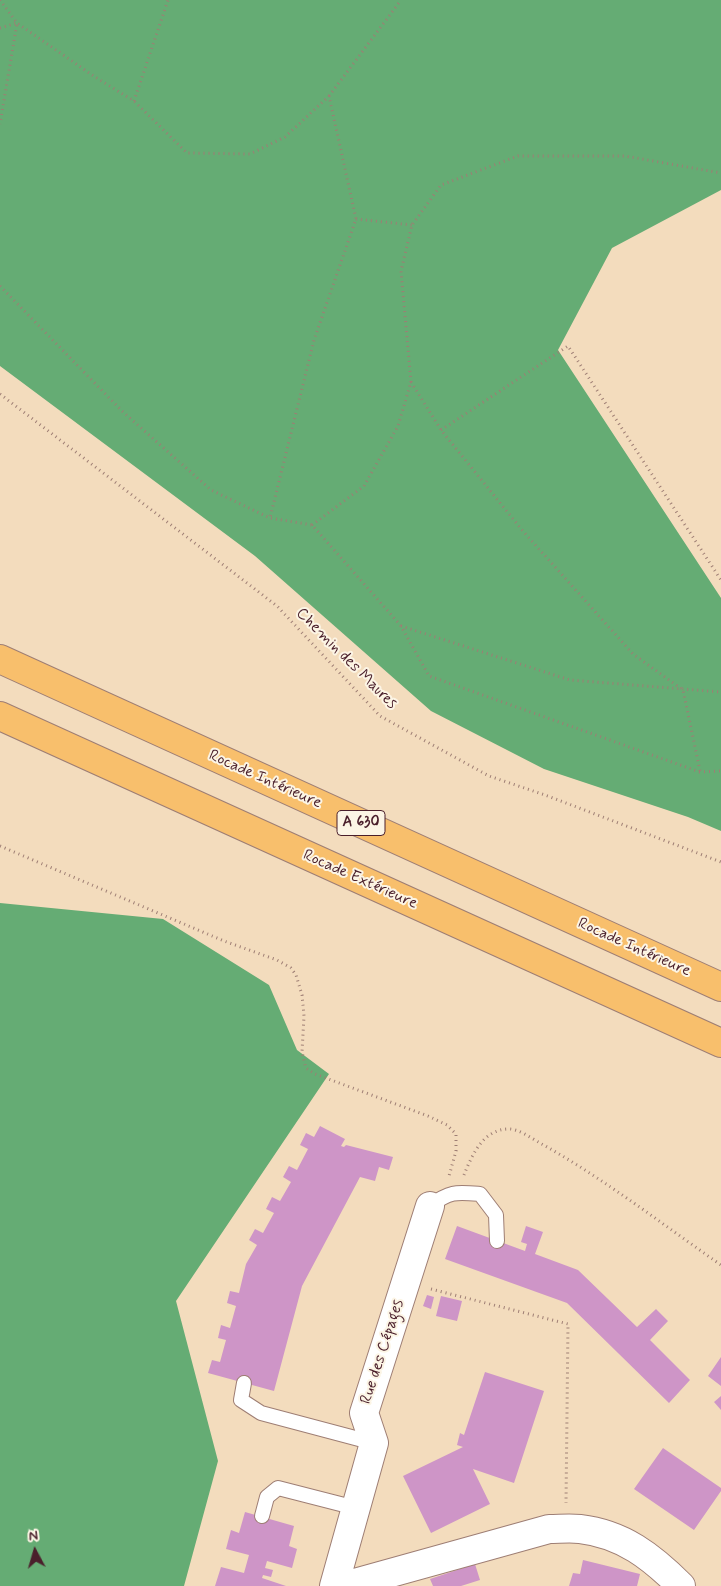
<!DOCTYPE html>
<meta charset="utf-8">
<style>
body{margin:0}
#map{position:relative;width:721px;height:1586px;overflow:hidden;background:#f3dcbd;font-family:Mynerve,sans-serif}
canvas{display:block}
.north{position:absolute;left:10px;top:1526px;width:50px;height:50px;-webkit-text-stroke:4px #fcf5e5;paint-order:stroke;rotate:354deg;font-size:14px;font-weight:700;line-height:20px;text-align:center;color:#4a1f2b}
.north::after{content:'';display:block;margin:auto;width:18px;height:22px;background:#4a1f2b;clip-path:polygon(50% 0,100% 100%,50% 72%,0 100%)}
</style>
<div id="map">
<canvas width="721" height="1586"></canvas>
<div class="north">N</div>
</div>
<script>
const g = document.querySelector('canvas').getContext('2d');
g.lineJoin = 'round';
function fillPath(path, color) {
  g.fillStyle = color;
  g.fill(path, 'evenodd');
}
function strokePath(path, color, width, dash) {
  g.strokeStyle = color;
  g.lineWidth = width;
  g.lineCap = dash ? 'butt' : 'round';
  g.setLineDash(dash || []);
  g.stroke(path);
}
function write(font, color, halo, rows, align = 'center') {
  g.font = font + ' Mynerve,sans-serif';
  g.lineWidth = 4;
  g.setLineDash([]);
  g.textBaseline = 'middle';
  g.strokeStyle = halo;
  g.fillStyle = color;
  for (const [text, x, y, turn = 0] of rows) {
    g.save();
    g.translate(x, y);
    g.rotate((+turn || 0) * Math.PI / 180);
    g.textAlign = isNaN(turn) ? turn : align;
    if (halo) g.strokeText(text, 0, 0);
    g.fillText(text, 0, 0);
    g.restore();
  }
}
fillPath(new Path2D(`
 M0,0h721v190l-109,58 -54,102 163,248v233l-33,-14 -144,-48 -113,-58 -176,-155 -255,-190z
 M0,903l163,16 106,66 28,65 32,24 -153,227 42,160 -34,125h-184z`), '#65ac74');
fillPath(new Path2D(`
 M320,1126l25,13 -4,7 3,1 2,-2 47,12 -4,13 -10,-3 -4,14 -15,-4 -58,109 -28,105 -66,-18 4,-13 8,2 6,-22 -8,-2 3,-13 9,3 6,-22 -9,-3 3,-12 9,2 7,-29 11,-19 -8,-5 6,-11 8,4 11,-20 -8,-4 6,-12 8,4 11,-19 -8,-5 6,-11 8,4 11,-21 -8,-4 6,-12 8,4z
 M457,1226l68,25 2,-7 -6,-2 5,-16 17,6 -8,22 43,16 59,57 19,-18 12,12 -18,19 40,40 -21,23 -102,-100 -122,-44z
 M427,1295l7,2 -3,12 -8,-3z
 M441,1296l21,5 -5,20 -21,-5z
 M721,1357v29l-13,-10z
 M485,1372l59,19 -30,92 -41,-14 17,35 -59,29 -28,-57 60,-29 -6,-2 3,-12 4,2z
 M721,1396v14l-7,-8z
 M663,1448l58,40v3l-27,39 -60,-41z
 M245,1512l49,14 -5,20 8,3 -5,19 -25,-7 -2,7 8,2 -2,7 -8,-2 -1,3 24,8h-71l6,-19 23,6 5,-18 -23,-6 5,-19 8,3z
 M583,1560l57,14 -3,12h-68l4,-13 7,1z
 M475,1564l5,16 -19,6h-28l-3,-7z`), '#ce95c7');
const lane = new Path2D(`
 M430,1206c20,-15 26,-14 50,-12l16,21 1,26
 M244,1383l-3,17 20,13 113,30
 M262,1516l5,-19 11,-9 78,20`);
const street = new Path2D(`
 M334,1586l40,-143 -10,-30 66,-207
 M344,1586l205,-57c10,0 21,-1 31,0 43,5 72,28 101,57`);
const highway = new Path2D(`
 M0,659l721,328
 M0,716l721,327`);
strokePath(lane, '#9e7e74', 16);
strokePath(street, '#9e7e74', 30);
strokePath(highway, '#9e7e74', 30);
strokePath(new Path2D(`
 M0,0l17,23 78,54 39,24 53,52 63,1 35,-17 44,-41 27,123 -42,121 -44,178
 M0,28l17,-5 -17,101
 M329,96l72,-96
 M134,101l34,-101
 M356,219l56,6
 M0,286l122,125 89,79 59,28 42,7 89,101 28,50 271,96 21,-1
 M411,382l30,48 81,100 111,124 50,36 17,81
 M0,394l277,212 103,110 109,60 56,19 176,67
 M441,430l127,-84 153,234
 M312,525l52,-39 34,-60 13,-44 -10,-111 11,-46 29,-40 77,-29h107l96,17
 M401,626l169,54 151,12
 M0,846l224,95 53,19 14,8 5,7 6,20 2,21 -2,36 4,16 9,6 113,42 19,9 9,9v17l-7,25
 M464,1175c8,-20 19,-46 45,-46 10,0 22,9 31,14 63,35 122,81 181,122
 M431,1289l137,35 -2,179`), '#9e7e74', 3, [1, 4]);
strokePath(lane, '#fff', 14);
strokePath(street, '#fff', 28);
strokePath(highway, '#f8bf6c', 28);
for (const [x, y, w] of [
 [361,823,48]
]) {
  const box = new Path2D();
  box.roundRect(x - w / 2, y - 12.5, w, 25, 4);
  g.fillStyle = '#fcf5e5';
  g.fill(box);
  strokePath(box, '#4a1f2b', 1);
}
write('bold 15px', '#4a1f2b', null, [
 ["A 630",361,823]
]);
write('16px', '#4a1f2b', '#fcf5e5', [
 ["Chemin des Maures",346,659,45],
 ["Rocade Intérieure",265,780,24],
 ["Rocade Extérieure",360,880,24],
 ["Rocade Intérieure",634,948,24],
 ["Rue des Cépages",383,1352,-72]
]);
</script>
